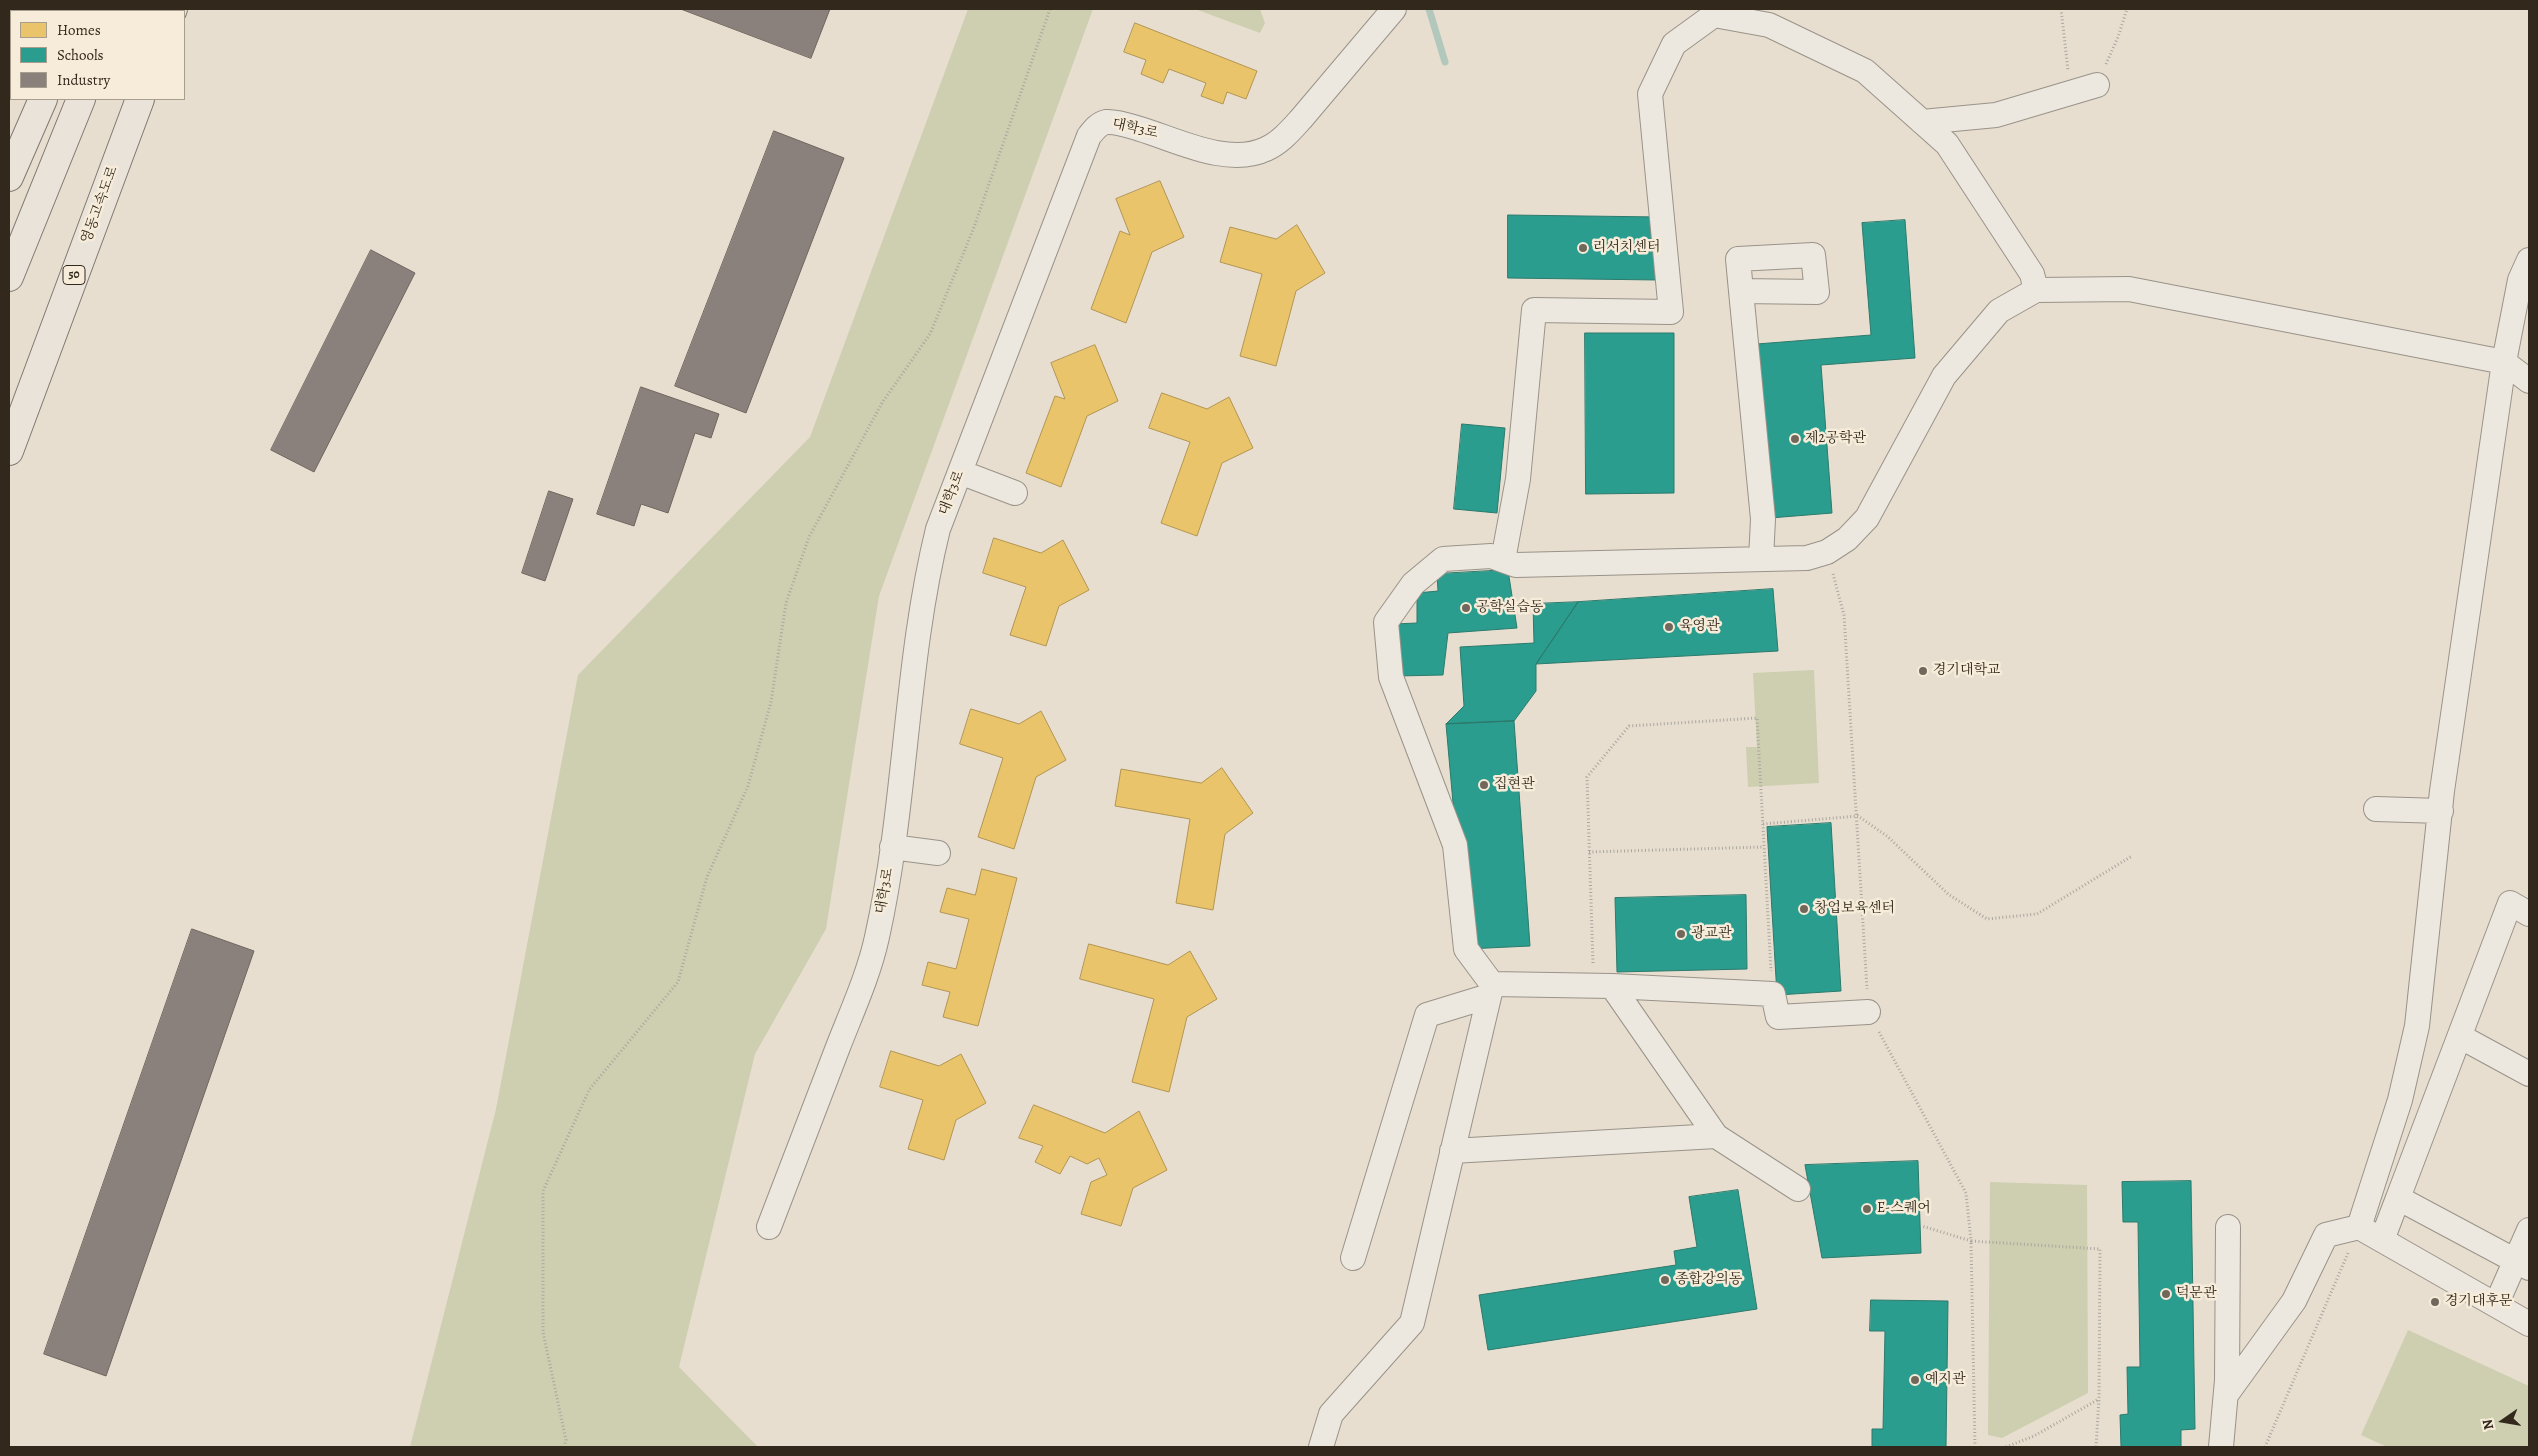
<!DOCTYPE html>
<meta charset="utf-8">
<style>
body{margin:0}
#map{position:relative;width:2538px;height:1456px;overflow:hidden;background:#e7decf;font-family:Alegreya,serif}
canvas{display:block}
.frame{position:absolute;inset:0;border:10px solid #32281c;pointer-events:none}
.legend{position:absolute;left:10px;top:10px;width:175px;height:90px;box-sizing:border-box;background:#f6ecd9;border:1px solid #a89e8d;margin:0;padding:6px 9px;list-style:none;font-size:15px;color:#32281c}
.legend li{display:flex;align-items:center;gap:10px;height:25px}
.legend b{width:25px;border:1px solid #a89e8d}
.north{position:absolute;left:2478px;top:1396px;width:50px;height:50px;-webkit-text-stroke:4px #f6ecd9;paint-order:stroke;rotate:257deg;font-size:14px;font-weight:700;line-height:20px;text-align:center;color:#32281c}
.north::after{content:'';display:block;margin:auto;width:18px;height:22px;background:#32281c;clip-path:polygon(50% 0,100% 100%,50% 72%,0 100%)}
</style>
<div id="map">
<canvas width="2538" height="1456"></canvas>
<div class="frame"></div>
<ul class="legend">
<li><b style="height:14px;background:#e9c46a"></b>Homes</li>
<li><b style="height:14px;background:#2a9d8f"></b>Schools</li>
<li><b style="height:14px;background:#8a817c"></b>Industry</li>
</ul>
<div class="north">N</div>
</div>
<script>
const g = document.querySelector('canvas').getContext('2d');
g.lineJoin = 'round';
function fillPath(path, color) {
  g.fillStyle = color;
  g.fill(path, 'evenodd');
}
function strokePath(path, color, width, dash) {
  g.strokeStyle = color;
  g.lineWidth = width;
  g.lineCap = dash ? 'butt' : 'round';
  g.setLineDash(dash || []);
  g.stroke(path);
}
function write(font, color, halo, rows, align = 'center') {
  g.font = font + ' Alegreya,"Noto Serif KR",serif';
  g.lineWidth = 5;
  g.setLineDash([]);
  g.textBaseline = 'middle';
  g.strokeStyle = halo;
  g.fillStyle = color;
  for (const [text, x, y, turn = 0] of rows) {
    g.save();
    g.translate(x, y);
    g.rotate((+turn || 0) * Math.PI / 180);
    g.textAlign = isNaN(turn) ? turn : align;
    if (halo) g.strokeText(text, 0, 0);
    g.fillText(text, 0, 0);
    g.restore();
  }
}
fillPath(new Path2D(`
 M968,9h125l-214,587 -53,333 -71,125 -76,313 79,80h-348l86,-338 82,-434 232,-238z
 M1195,9h65l5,14 -5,10z
 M1814,670l5,113 -71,4 -2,-40h11l-4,-74z
 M1990,1182l97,3 1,208 -86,45 -14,-3z
 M2408,1330l121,56v61h-142l-26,-12z`), '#cdcfb0');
const homes = new Path2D(`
 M1135,23l122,48 -11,28 -19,-7 -4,12 -22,-8 5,-13 -37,-14 -6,14 -22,-9 5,-14 -22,-8z
 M1160,181l24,56 -32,15 -26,71 -35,-14 29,-78 10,4 -14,-36z
 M1297,225l28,48 -29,18 -20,75 -36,-10 22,-82 -42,-12 10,-35 46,12z
 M1095,345l23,56 -31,15 -26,71 -35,-14 29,-77 10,3 -14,-36z
 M1162,393l45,16 22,-12 24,51 -31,15 -25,73 -36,-13 29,-81 -41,-14z
 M994,538l47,15 22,-13 26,50 -30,16 -13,40 -36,-11 16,-48 -43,-14z
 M971,709l48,15 22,-13 25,49 -30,17 -22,72 -36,-12 25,-79 -43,-14z
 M1222,768l31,45 -28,21 -12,76 -37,-7 14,-84 -75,-13 6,-37 80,14z
 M982,869l35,9 -39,148 -35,-9 7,-25 -28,-7 6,-23 28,7 13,-50 -29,-7 7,-24 28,7z
 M1089,944l79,21 22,-14 27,48 -30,18 -18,75 -37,-10 22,-83 -74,-20z
 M891,1051l48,15 22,-12 25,49 -30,17 -12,40 -36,-11 15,-49 -43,-13z
 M1034,1105l71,28 34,-22 28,59 -34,18 -12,38 -40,-12 10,-32 16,-7 -8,-17 -12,6 -17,-8 -10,18 -25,-12 8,-16 -24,-8z`);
fillPath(homes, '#e9c46a');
strokePath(homes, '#b29553', 1);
const schools = new Path2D(`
 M1508,215l151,2 -1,63 -150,-2z
 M1905,220l10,138 -94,7 11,148 -62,5 -13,-174 114,-9 -9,-112z
 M1585,333h89v160l-88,1z
 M1462,424l43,4 -8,85 -43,-4z
 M1508,570l9,58 -69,5 -5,42 -46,1 -3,-52 23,-1v-30l21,-2 -1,-17z
 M1773,589l5,62 -242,13 42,-62z
 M1578,602l-42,62v27l-22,30 -68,3 18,-18 -4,-59 74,-4 -1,-39z
 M1514,721l16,225 -64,3 -20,-225z
 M1831,823l10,168 -64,4 -10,-168z
 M1746,895l1,74 -130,3 -2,-74z
 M1918,1161l3,92 -99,5 -17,-93z
 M2191,1181l4,248 -14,1v17h-60l-1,-32 8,-1 -1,-47h13l-2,-145h-15l-1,-40z
 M1738,1190l19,119 -269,41 -9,-55 197,-30 -2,-14 23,-4 -8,-50z
 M1871,1300l77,1 -2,146h-74v-18h11l2,-98h-15z`);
fillPath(schools, '#2a9d8f');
strokePath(schools, '#2c7a6c', 1);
const industry = new Path2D(`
 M681,9h149l-19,49z
 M774,131l70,27 -98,255 -71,-27z
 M371,250l44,23 -101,199 -43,-22z
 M641,387l78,27 -8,24 -16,-5 -27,80 -27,-9 -7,22 -37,-12z
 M549,491l24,8 -28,82 -23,-8z
 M192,929l62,22 -148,425 -62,-22z`);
fillPath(industry, '#8a817c');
strokePath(industry, '#70665f', 1);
strokePath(new Path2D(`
 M1429,9l16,53`), '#b2c8bc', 7);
const minor = new Path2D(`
 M1922,122l74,-7 101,-30
 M2529,260l-9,20 -16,82 -62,429 -25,235 -17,74 -41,127 170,97
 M1741,291l76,1 -4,-37 -75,4 3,32 22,228 -2,40
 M960,472l55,21
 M1503,560l15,-81 16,-169 137,2 -21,-218 24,-50 40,-29 55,10 96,46 82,73 85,130 4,16
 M2376,809l65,2
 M892,847l46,6
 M2529,914l-19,-11 -112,295 131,70
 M1492,984l120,2 104,150 82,53
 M1612,986l161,8 5,23 90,-5
 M2461,1037l68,37
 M1452,1151l264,-15
 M769,1227c23,-60 46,-120 69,-180 14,-36 31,-73 39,-110 30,-135 28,-274 61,-408l151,-393c5,-6 9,-12 17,-14 11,-1 24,4 34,7 37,11 88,38 126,20 14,-6 25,-19 35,-30l93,-110
 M2382,1240l16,-42
 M1353,1258l74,-243 62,-19
 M2496,1305l33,-75
 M2226,1395l68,-94 32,-66 33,-8
 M1321,1447l10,-33 81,-91 80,-339 -26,-35 -11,-104 -64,-168 -5,-55 27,-38 30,-25 48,-3 25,9 291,-7 20,-6 20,-13 20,-21 77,-142 55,-65 37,-21 93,-1 375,73 25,19
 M2221,1447l6,-67 1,-153`);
const highway = new Path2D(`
 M25,11l1,-2
 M82,11l1,-2
 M113,11l1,-2
 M172,11l1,-2
 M9,45l2,-5
 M9,177l34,-78
 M9,277l72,-178
 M9,451l131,-352`);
strokePath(minor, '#999389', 26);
strokePath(highway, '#807970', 30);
strokePath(new Path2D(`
 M2061,9l7,61
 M2106,64l12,-27 9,-28
 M1833,574l11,41 23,374
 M1763,824l95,-8 29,20 61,58 39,25 50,-5 95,-58
 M1589,852l175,-5
 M1593,963l-6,-186 42,-51 128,-8 14,253
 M1879,1032l87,161 5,48 -49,-15
 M564,1447l2,-7 -23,-108v-141l46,-101 89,-108 29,-105 41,-91 23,-84 15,-99 23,-66 73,-134 48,-69 43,-104 77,-221
 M1975,1447l-4,-206 129,8 -1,150 -3,48
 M2006,1447l28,-11 65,-37
 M2265,1447l83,-194`), '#aaa69f', 3, [1, 2.5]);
strokePath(minor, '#ece7df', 24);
strokePath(highway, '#e9e3da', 28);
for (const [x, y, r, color] of [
 [1583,248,5,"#71685b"],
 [1795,439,5,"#71685b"],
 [1466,608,5,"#71685b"],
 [1669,627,5,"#71685b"],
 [1923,671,5,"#71685b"],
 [1484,785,5,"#71685b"],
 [1804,909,5,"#71685b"],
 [1681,934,5,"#71685b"],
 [1867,1209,5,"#71685b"],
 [1665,1280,5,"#71685b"],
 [2166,1294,5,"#71685b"],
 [2435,1302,5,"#71685b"],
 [1915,1380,5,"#71685b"]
]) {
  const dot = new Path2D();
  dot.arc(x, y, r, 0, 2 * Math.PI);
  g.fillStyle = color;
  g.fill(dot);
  strokePath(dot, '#f6ecd9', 2);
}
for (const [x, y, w] of [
 [74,275,22]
]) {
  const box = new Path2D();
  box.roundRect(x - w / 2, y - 9.5, w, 19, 4);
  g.fillStyle = '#f6ecd9';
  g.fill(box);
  strokePath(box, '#32281c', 1);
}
write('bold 12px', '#32281c', null, [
 ["50",74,275]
]);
write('14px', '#32281c', '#f6ecd9', [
 ["대학3로",1135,129,13],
 ["영동고속도로",100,205,-70],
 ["대학3로",952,493,-69],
 ["대학3로",885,891,-80]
]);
write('14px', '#32281c', '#f6ecd9', [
 ["리서치센터",1593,248],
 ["제2공학관",1805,439],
 ["공학실습동",1476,608],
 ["육영관",1679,627],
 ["경기대학교",1933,671],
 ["집현관",1494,785],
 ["창업보육센터",1814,909],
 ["광교관",1691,934],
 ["E-스퀘어",1877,1209],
 ["종합강의동",1675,1280],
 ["덕문관",2176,1294],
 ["경기대후문",2445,1302],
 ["예지관",1925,1380]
], 'left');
</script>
